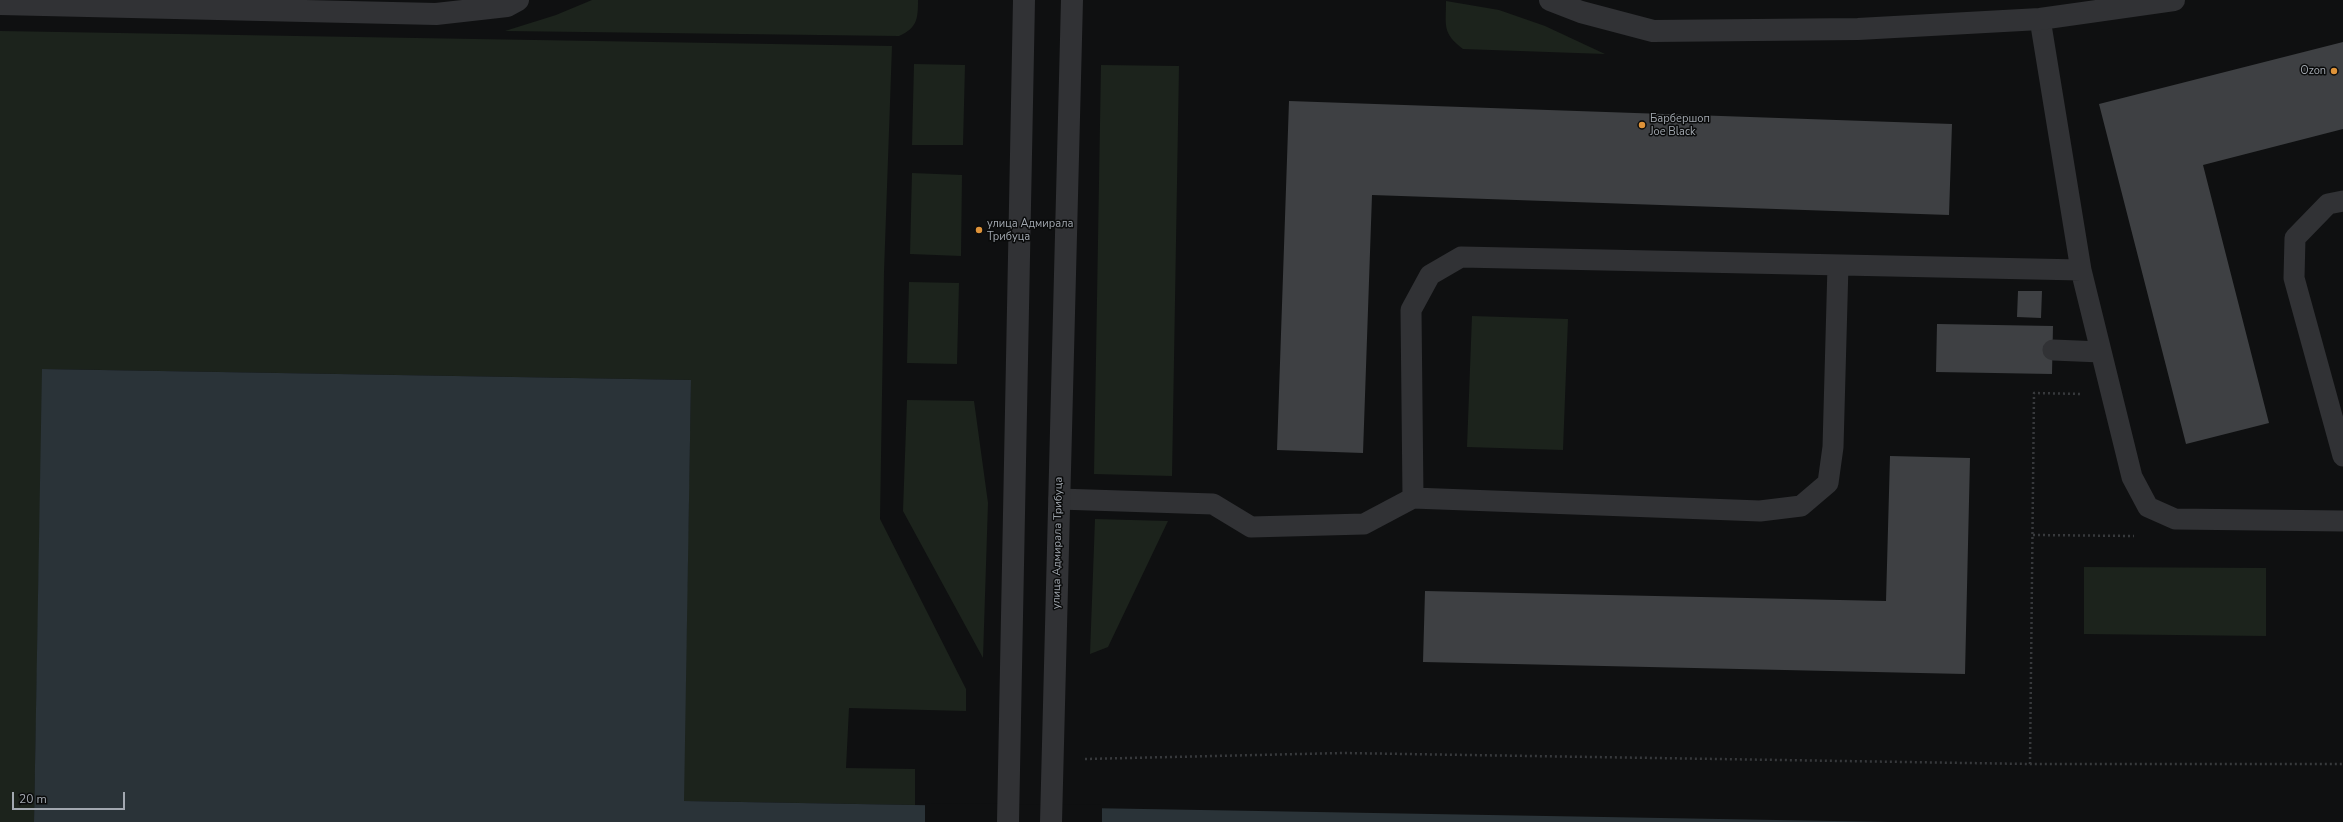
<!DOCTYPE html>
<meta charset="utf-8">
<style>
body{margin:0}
#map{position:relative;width:2343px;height:822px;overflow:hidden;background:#0f1011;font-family:"Nunito Sans",sans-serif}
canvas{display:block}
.scale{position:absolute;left:12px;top:792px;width:113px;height:18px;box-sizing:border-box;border:2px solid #a2a8b0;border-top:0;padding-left:5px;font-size:12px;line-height:14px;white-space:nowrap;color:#a2a8b0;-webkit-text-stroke:3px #0a0b0b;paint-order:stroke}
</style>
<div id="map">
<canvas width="2343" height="822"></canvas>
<div class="scale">20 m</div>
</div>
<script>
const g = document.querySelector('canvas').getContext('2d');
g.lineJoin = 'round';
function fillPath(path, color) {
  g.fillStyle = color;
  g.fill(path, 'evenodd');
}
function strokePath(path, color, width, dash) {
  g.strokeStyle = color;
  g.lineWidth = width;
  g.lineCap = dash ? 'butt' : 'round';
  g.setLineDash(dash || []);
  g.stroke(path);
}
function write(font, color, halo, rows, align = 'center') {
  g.font = font + ' "Nunito Sans",sans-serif';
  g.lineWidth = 3;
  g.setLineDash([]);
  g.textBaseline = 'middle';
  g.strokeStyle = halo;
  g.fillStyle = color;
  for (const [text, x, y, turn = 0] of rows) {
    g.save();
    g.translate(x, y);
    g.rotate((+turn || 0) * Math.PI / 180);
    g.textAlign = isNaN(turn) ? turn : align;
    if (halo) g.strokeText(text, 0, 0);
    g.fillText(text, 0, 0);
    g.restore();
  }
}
fillPath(new Path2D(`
 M592,0h326c0,19 -1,28 -19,36l-394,-5 51,-16z
 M1446,1l53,9 46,16 60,28 -142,-5c-21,-16 -17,-23 -17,-48z
 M0,31l892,15 -8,226 -4,247 86,170v22l-117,-3 -3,60 69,1v36l-232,-4 8,-421 -648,-11 -9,453h-34z
 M914,64l51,1 -2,80h-51z
 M1101,65l78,1 -7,410 -78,-2z
 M912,173l50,2 -1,81 -51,-2z
 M909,282l50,1 -2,81 -50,-1z
 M1472,316l96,3 -5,131 -96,-3z
 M907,400l67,1 14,102 -5,155 -80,-147z
 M1095,519l73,2 -60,126 -18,7z
 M2084,567l182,1v68l-182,-2z`), '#1c231c');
fillPath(new Path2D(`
 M42,369l649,11 -7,421 1208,21h-1858z`), '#2a3338');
fillPath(new Path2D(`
 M925,803l177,2v17h-177z`), '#0f1011');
fillPath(new Path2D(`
 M2343,42v87l-140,36 66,258 -83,21 -87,-340z
 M1289,101l663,23 -3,91 -577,-20 -9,258 -86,-3z
 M2018,291h24l-1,27 -24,-1z
 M1937,324l116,2 -1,48 -116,-2z
 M1890,456l80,2 -5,216 -542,-12 2,-71 461,10z`), '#3e4043');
strokePath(new Path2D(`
 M2033,535l101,1
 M1085,759l258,-6 687,11h313
 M2030,764l4,-371 47,1`), '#37393c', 2.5, [2, 3]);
strokePath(new Path2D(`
 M2040,19l41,251 51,207 16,30 27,12 168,2
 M2343,201l-15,3 -33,34 -1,40 49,178
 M2053,350l48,2
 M1413,498l347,13 41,-5 27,-23 5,-36 5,-182
 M1059,499l154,5 38,23 113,-3 49,-26 -2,-188 19,-35 31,-18 620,13`), '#313235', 21);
strokePath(new Path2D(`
 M1550,0l31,12 72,19 205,-2 182,-10 134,-19
 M0,4l436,10 71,-8 11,-6`), '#313235', 22);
strokePath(new Path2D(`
 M1008,822l16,-822
 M1051,822l21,-822`), '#313235', 22);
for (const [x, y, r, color] of [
 [2334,71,4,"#df9339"],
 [1642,125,4,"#df9339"],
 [979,230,4,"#df9339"]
]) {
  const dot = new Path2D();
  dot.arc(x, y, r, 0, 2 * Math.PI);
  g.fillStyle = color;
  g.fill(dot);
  strokePath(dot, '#0a0b0b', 1.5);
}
write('11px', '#a2a8b0', '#0a0b0b', [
 ["Ozon",2326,71,"right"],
 ["Барбершоп",1650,119],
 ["Joe Black",1650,132],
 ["улица Адмирала",987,224],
 ["Трибуца",987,237]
], 'left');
write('11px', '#a2a8b0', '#0a0b0b', [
 ["улица Адмирала Трибуца",1058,543,-89]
]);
</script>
